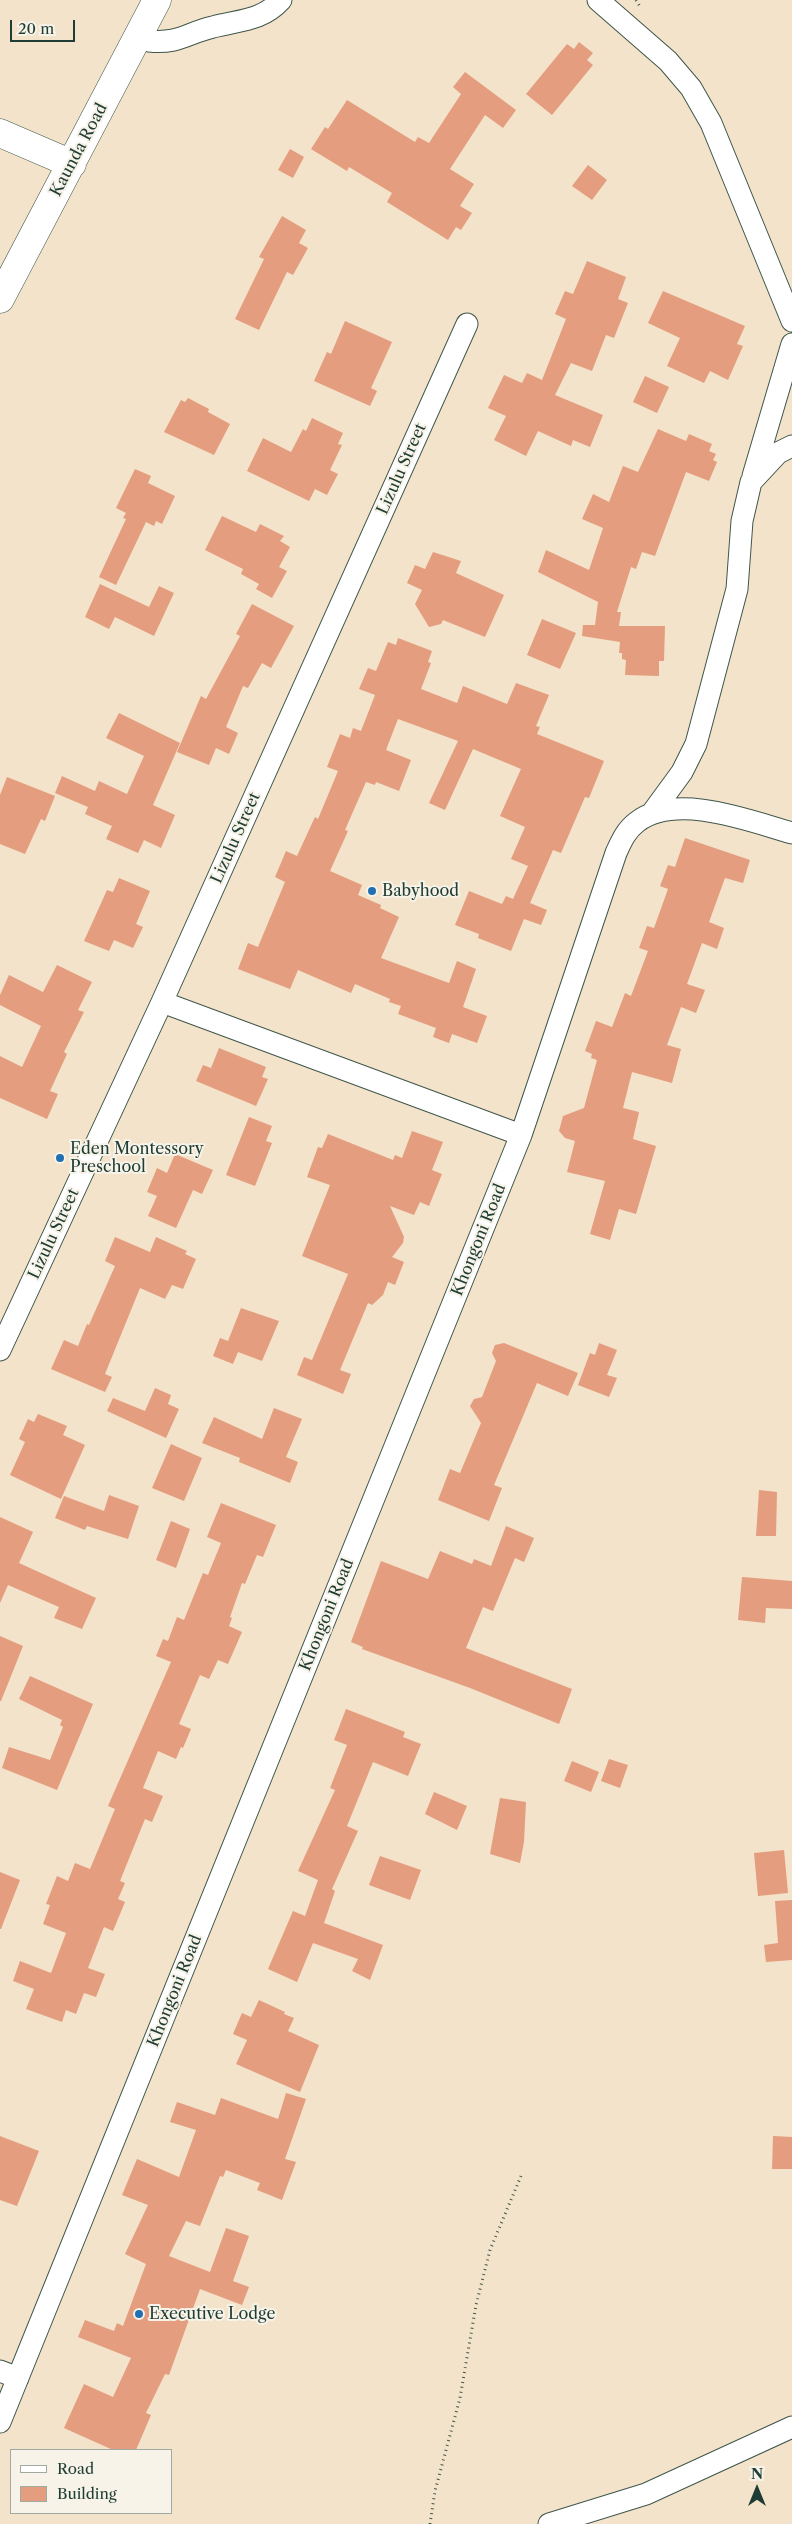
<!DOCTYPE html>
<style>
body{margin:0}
#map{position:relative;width:792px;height:2524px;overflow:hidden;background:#f3e3ca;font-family:"Libre Caslon Text",serif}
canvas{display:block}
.legend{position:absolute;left:10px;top:2449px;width:162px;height:65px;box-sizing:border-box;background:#f7f3e8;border:1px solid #a1aaa0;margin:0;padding:6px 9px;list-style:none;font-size:15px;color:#1f3d34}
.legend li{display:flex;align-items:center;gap:10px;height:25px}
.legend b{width:25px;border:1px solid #a1aaa0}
.north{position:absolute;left:732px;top:2464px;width:50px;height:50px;-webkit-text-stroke:4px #f7f3e8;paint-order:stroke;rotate:0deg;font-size:14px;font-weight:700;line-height:20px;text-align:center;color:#1f3d34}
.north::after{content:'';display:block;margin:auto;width:18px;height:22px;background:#1f3d34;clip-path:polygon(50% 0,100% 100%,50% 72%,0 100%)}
.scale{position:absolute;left:10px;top:20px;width:65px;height:22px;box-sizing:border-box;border:2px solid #1f3d34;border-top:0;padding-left:6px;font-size:15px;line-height:18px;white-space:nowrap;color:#1f3d34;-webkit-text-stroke:4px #f7f3e8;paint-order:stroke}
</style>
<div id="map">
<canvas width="792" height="2524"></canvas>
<ul class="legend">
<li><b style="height:6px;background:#fff"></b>Road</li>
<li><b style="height:14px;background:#e49d7e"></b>Building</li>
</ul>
<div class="north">N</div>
<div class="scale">20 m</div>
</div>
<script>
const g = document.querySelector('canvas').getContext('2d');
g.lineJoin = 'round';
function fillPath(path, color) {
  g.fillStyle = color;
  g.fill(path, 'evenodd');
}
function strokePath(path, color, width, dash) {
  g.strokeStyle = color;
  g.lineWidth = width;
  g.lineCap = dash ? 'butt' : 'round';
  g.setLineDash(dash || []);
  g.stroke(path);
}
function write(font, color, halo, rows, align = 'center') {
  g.font = font + ' "Libre Caslon Text",serif';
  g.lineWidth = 4;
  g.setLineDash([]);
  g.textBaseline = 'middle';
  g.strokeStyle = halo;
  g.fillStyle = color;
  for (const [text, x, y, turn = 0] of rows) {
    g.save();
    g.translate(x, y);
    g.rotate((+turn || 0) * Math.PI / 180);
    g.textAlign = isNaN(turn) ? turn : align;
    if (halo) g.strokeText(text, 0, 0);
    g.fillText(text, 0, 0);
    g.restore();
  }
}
fillPath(new Path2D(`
 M579,42l14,11 -6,7 6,5 -41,50 -26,-21 41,-50 7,5z
 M465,72l51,38 -13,18 -18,-13 -35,54 24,15 -14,22 12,7 -11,17 -5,-3 -8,13 -61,-38 5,-9 -43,-26 -2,4 -36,-22 14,-22 3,2 19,-29 68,42 3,-5 11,6 32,-49 -8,-7z
 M290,149l14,8 -11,21 -15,-8z
 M588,165l19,15 -15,20 -20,-14z
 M282,216l24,14 -7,13 9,5 -15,27 -6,-3 -28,58 -24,-11 29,-60 -5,-2z
 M587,261l39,16 -8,22 10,4 -14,35 -8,-3 -14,36 -21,-8 -16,32 48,20 -13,32 -17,-7 -2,6 -33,-15 -12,25 -32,-16 12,-24 -18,-8 16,-33 18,8 5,-10 15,7 24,-61 -11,-5 10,-23 8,3z
 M663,291l82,35 -8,18 6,2 -15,34 -18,-9 -6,12 -37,-17 13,-28 -32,-15z
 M345,321l47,21 -21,46 6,3 -7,15 -56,-25 13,-29 4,2z
 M645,376l24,11 -12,26 -24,-11z
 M188,398l21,11 -1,3 22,12 -16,31 -50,-23 17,-32 4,2z
 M312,418l31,15 -5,11 4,1 -12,25 8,4 -11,21 -12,-6 -6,12 -62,-30 16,-33 28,14 12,-23 3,2z
 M658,429l28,12 3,-7 23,10 -3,7 7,3 -3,6 4,2 -8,19 -23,-9 -31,84 -13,-4 -6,17 -5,-2 -14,45h4l-2,14h46l-1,35h-5v15l-34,-1 1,-15 -4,-1v-6h-3l1,-11 -38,-6 1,-11h12l3,-23 -60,-30 8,-22 43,20 14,-42 -21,-9 11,-25 16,8 14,-36 15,6z
 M135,469l16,7 -3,7 27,13 -13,28 -6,-3 -2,5 -8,-4 -30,63 -17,-8 27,-58 -3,-1 3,-5 -10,-5z
 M222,516l34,16 4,-8 24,12 -4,5 10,6 -11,20 8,4 -15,27 -16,-9 3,-5 -18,-10 2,-5 -38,-19z
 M433,552l28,9 -5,12 48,22 -19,42 -42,-17 -2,4 -12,3 -14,-23 7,-14 -15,-7 8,-18 10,4z
 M100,584l49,23 10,-21 15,7 -20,43 -39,-19 -6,12 -24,-12z
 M252,604l42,22 -23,42 -9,-5 -14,25 -5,-2 -17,41 12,6 -9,21 -13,-6 -7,17 -32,-13 24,-56 5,3 34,-63 -4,-2z
 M542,619l34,14 -16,36 -33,-14z
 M398,638l34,13 -4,11 3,1 -10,26 36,14 6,-17 44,18 9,-21 33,12 -13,31 4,1 -3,7 67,27 -15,37 -4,-1 -24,56 -8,-3 -23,53 17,7 -6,15 -17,-6 -13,32 -33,-13 1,-4 -24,-9 14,-34 33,13 4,-8 7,3 15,-33 -17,-7 14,-32 -25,-11 21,-47 -48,-20 -28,61 -16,-7 29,-62 -60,-22 -12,31 25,10 -12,31 -23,-9 -1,3 -9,-3 -21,48 3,1 -18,40 32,14 -4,10 23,10 -1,3 19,9 -18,41 68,25 8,-22 19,8 -13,38 24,9 -10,27 -25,-9 -3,9 -16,-6 3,-9 -38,-14 3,-8 -12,-4 1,-3 -35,-15 -4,9 -53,-23 -8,19 -52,-20 10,-26 10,4 27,-65 -10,-5 11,-26 11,5 18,-39 3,2 20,-48 -11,-4 13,-33 10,4 3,-10 8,3 14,-36 -16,-6 9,-21 8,3 12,-29 8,3z
 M119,713l61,30 -27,62 22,10 -14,33 -17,-8 -6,13 -32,-14 6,-13 -27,-12 3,-7 -33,-14 7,-17 33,15 4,-10 28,13 17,-38 -38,-18z
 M7,777l48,19 -10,25 -4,-2 -16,35 -25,-10v-49z
 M685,838l65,22 -7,23 -18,-5 -16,44 15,6 -7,21 -15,-6 -15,41 18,6 -9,23 -15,-6 -14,38 14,4 -9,34 -40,-11 -9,36 16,4 -6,27 23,7 -20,68 -17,-5 -9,31 -20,-6 15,-53 -38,-9 8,-31 -10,-3 -6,-7 4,-15 21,-8 13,-48 -6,-2 1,-4 -7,-3 11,-30 16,6 13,-34 6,3 17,-45 -9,-3 8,-22 7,2 14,-39 -8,-3 8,-21 7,2z
 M119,878l31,13 -14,33 7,3 -10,21 -19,-8 -5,11 -25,-10 23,-51 6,2z
 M57,965l35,17 -14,28 6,2 -20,40 3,2 -17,37 8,3 -11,25 -47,-21v-42l22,11 19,-41 -41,-21v-10l9,-20 34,17z
 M219,1048l47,19 -4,10 6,2 -12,27 -60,-25 7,-16 8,3z
 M249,1117l23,9 -6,15 6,2 -17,43 -29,-11z
 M412,1131l31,11 -11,28 10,4 -13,32 -9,-4 -6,13 -24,-9 14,31 -1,6 -11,14 12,5 -9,23 -7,-3 -5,13 -11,10 -4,-2 -28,67 11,4 -8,20 -46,-19 7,-18 8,3 36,-86 -46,-18 28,-71 -23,-8 11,-30 4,1 6,-14 65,26 2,-5 7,3z
 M175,1154l38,16 -11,24 -9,-4 -17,38 -28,-12 9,-20 -10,-4 10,-24 10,5z
 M115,1237l35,15 6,-15 31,14 -2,3 11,5 -13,30 -11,-4 -7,14 -25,-11 -35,86 7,3 -7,15 -54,-23 13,-29 14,6 9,-22 2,1 26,-59 -10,-5z
 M241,1308l38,13 -17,40 -24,-9 -5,12 -20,-8 7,-18 8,3z
 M504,1343l74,30 -10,23 -31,-13 -43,102 8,3 -13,33 -51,-21 12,-31 10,4 21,-50 -11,-17 4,-7 8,-2 14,-36 -4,-8 3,-8z
 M599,1343l18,7 -10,25 10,3 -8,19 -31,-12 12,-32 5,2z
 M155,1388l16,7 -3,9 11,5 -13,29 -59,-27 6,-13 32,13z
 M274,1408l28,11 -16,38 12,5 -8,21 -51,-21 1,-4 -38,-15 12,-26 48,22z
 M38,1414l29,12 -4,9 22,10 -24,54 -51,-24 15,-33 -6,-3 9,-20 6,3z
 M171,1444l31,14 -18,43 -32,-13z
 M759,1490l18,2 -1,44h-20z
 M109,1495l30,11 -11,33 -41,-13 -2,4 -30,-12 9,-22 40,15z
 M221,1503l55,22 -13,32 -6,-2 -12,29 -3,-1 -12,34 2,1 -3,8 13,6 -14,32 -10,-4 -9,19 -9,-4 -21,49 12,5 -8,19 -2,-1 -5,12 -18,-8 -15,37 20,8 -11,26 -7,-3 -25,62 5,2 -7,16 7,3 -12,29 -9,-4 -16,41 17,6 -9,23 -12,-4 -8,21 -10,-4 -4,12 -36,-13 8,-20 -21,-8 7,-20 31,12 15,-40 -23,-9 7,-19 -4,-1 11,-28 11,5 7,-18 15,6 25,-60 -7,-3 63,-144 -15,-6 7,-17 5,2 9,-24 7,3 19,-47 5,2 13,-32 -14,-6z
 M0,1517l33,15 -14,31 77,35 -14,31 -28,-11 5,-11 -51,-22 -8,18z
 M171,1521l19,8 -14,39 -20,-8z
 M506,1526l28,12 -10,24 -9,-4 -22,53 -10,-4 -17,41 106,41 -13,35 -89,-36 -108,-39 1,-2 -12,-5 30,-81 47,18 12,-28 32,13 2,-5 17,7z
 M742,1577l50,4v28l-26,-1 -1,15 -27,-3z
 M0,1636l23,10 -22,55h-1z
 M30,1676l63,28 -36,86 -55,-22 7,-21 41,13 13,-33 -3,-2 2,-5 -43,-21z
 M346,1709l59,23 -2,5 18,7 -13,32 -35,-14 -26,64 11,5 -26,58 3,2 -11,32 59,22 -13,35 -18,-9 6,-12 -45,-16 -16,39 -29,-13 25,-58 12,5 13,-36 -20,-9 37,-81 -5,-2 17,-43 -13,-5z
 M609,1759l19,6 -8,23 -19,-7z
 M572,1761l27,11 -8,20 -27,-11z
 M434,1792l33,14 -10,24 -32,-16z
 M500,1798l26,4 -2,40 -4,21 -30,-9z
 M784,1850l4,43 -30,3 -4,-43z
 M380,1856l41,14 -11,30 -41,-15z
 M0,1872l20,8 -19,49h-1z
 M792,1900v60l-26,2 -2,-17 14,-2 -3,-42z
 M259,2000l26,12 -1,2 10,4 -6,13 31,14 -19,47 -64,-28 11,-24 -14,-6 9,-21 9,4z
 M286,2093l20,6 -21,60 11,3 -14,38 -25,-10 3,-7 -34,-13 -3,7 -3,-1 -20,50 -14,-5 -17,35 41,16 16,-44 23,8 -16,45 16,6 -7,18 -42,-16 -31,86 -4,-1 -19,39 5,2 -15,35h-23l-49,-22 20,-44 29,13 18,-39 -53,-21 7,-17 29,11 3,-8 6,3 23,-62 -21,-10 23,-49 -26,-10 15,-36 42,18 17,-47 -26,-8 7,-20 38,13 6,-17 57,21z
 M0,2136l39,15 -22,55 -17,-6z
 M773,2136l19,1v32h-20z`), '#e49d7e');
const street = new Path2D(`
 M598,0l70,61 23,27 20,35 81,198
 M141,31l8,10c30,3 38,-8 64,-14 26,-7 49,-6 68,-27
 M753,476l39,-132
 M652,813l30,-41 14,-28 41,-155 5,-68 9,-39 27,-29 14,-7
 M162,1002l359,133
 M0,1350l162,-348 305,-678
 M0,2371l18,7
 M0,2422l521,-1287 95,-282c5,-11 10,-23 21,-31 39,-30 113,-1 155,11
 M549,2524l97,-30 146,-67`);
const secondary = new Path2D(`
 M0,133l72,31
 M0,299l157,-299`);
strokePath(street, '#3f564a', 23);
strokePath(secondary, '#3f564a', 29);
strokePath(new Path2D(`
 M636,0l5,8
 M430,2524l5,-33 25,-93 16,-93 14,-55 31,-74`), '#3f564a', 3, [1, 4]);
strokePath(street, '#fff', 21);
strokePath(secondary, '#fff', 28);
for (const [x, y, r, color] of [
 [372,891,5,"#1f6fb2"],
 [60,1158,5,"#1f6fb2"],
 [139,2314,5,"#1f6fb2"]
]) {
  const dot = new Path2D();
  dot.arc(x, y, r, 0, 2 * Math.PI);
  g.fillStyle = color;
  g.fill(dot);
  strokePath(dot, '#f7f3e8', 2);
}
write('16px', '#1f3d34', '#f7f3e8', [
 ["Kaunda Road",79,150,-62],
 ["Lizulu Street",402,469,-66],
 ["Lizulu Street",236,838,-66],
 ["Lizulu Street",54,1234,-65],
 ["Khongoni Road",479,1240,-68],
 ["Khongoni Road",327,1615,-68],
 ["Khongoni Road",175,1991,-68]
]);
write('16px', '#1f3d34', '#f7f3e8', [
 ["Babyhood",382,891],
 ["Eden Montessory",70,1149],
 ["Preschool",70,1167],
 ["Executive Lodge",149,2314]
], 'left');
</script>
